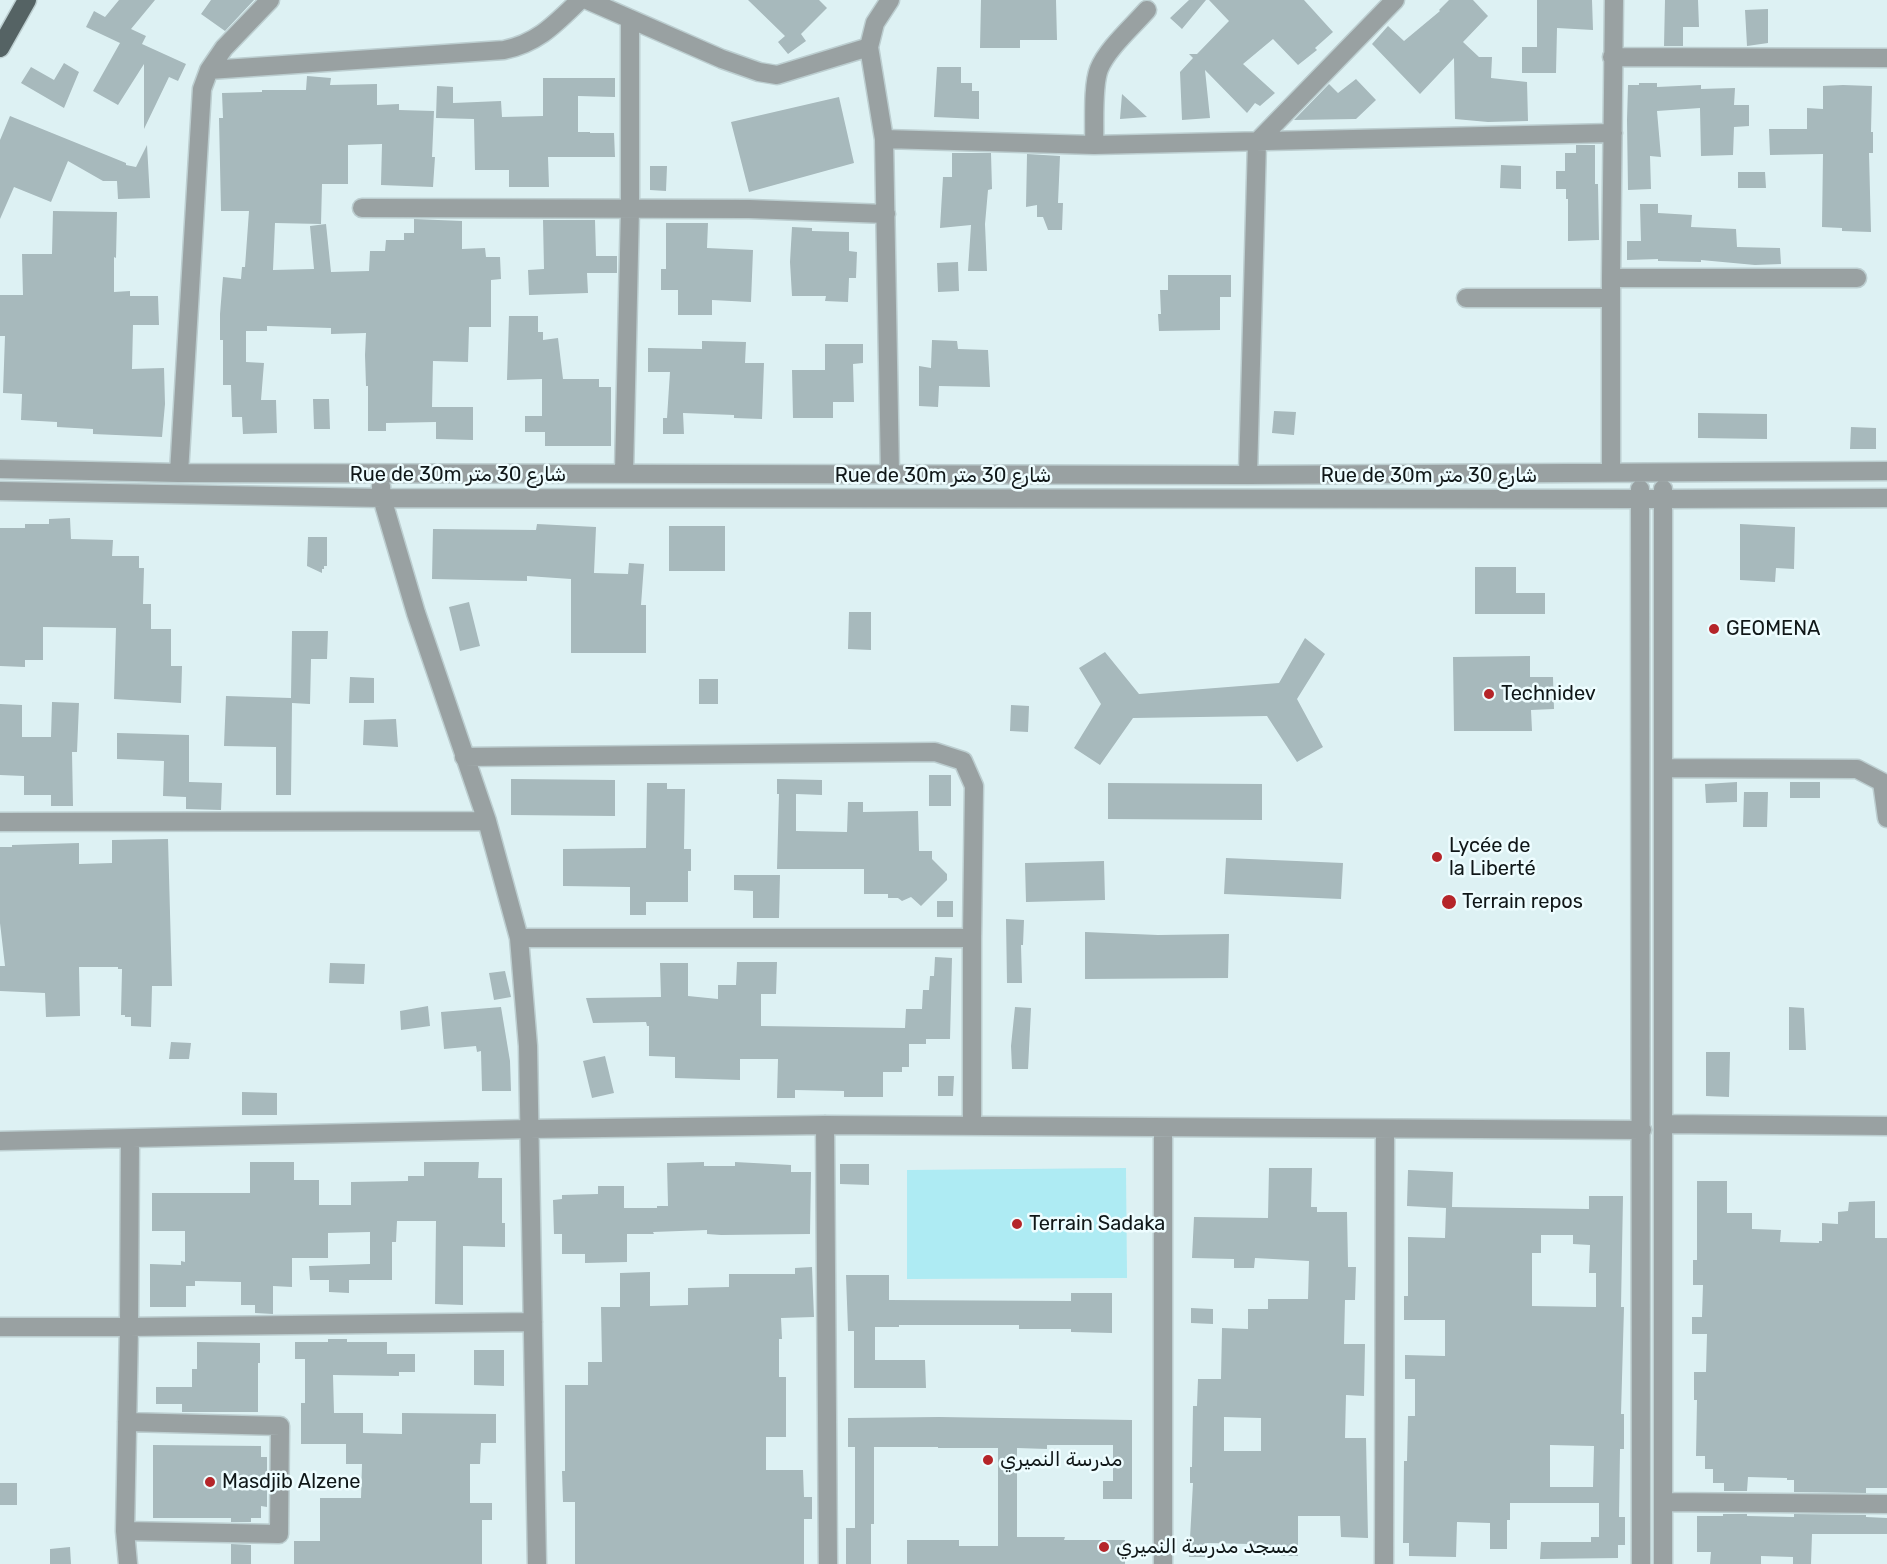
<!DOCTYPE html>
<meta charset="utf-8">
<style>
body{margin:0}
canvas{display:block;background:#ddf1f3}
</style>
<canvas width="1887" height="1564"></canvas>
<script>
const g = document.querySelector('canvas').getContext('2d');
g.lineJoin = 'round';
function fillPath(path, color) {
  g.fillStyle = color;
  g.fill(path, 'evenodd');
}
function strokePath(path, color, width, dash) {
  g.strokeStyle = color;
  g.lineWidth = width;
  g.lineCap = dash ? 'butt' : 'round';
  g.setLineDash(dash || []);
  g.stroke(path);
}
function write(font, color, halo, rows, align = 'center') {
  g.font = font + ' Rubik,"Noto Sans Arabic",sans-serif';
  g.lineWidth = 5;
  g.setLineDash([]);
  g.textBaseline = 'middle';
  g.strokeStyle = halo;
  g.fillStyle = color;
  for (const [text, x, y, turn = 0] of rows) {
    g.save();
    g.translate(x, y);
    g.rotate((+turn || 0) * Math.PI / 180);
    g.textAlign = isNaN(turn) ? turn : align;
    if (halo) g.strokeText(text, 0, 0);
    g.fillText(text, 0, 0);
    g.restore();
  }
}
fillPath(new Path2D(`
 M1126,1168l1,110 -220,1v-109z`), '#aeebf3');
fillPath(new Path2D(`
 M119,0h36l-24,29 15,7 -4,8 44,20 -8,17 -9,-4 -25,52v-65l-26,41 -25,-14 27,-48 -34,-16 8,-16 11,6z
 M211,0h43l-29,31 -24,-17z
 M748,0h71l8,8 -26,26 5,7 -18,13 -10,-12 7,-6z
 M981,0h75l1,40h-37v8h-40z
 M1189,0h17l-24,29 -12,-11z
 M1209,0h95l29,32 -18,16 2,2 -19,15 -25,-26 -30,25 32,29 -15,13 -5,-3 -8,10 -42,-43 5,48 -28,2 -2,-48 13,-14 -4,-4h8l32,-33z
 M1449,0h24l15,16 -25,26 16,15h13l-1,21 36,4 1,39 -40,1 -33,-3 -1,-61 -34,36 -48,-50 16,-18 16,15 36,-30 -1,-1z
 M1537,0h55l1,30 -36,-2 -1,45h-34v-26h15z
 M1665,0h33l1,27h-16v19h-19z
 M1768,9v34l-21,3 -2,-36z
 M64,63l15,9 -15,36 -43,-25 10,-16 23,13z
 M937,67h24v16h11v8h7v28l-45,-2z
 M307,76l24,2 -1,7 47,-1v21l22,-1v6l35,1 -2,46h3l-2,30 -52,-2 1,-41 -34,1v39h-26l-1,40 -46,-1 -2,47 41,-1 -4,-43 16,-2 5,48 38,-1 1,-20h15l1,-11h18v-7h10v-14l48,2v28l23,-1 1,9h14l1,22 -10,1v47h-22l-1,35 -35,-1 -1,46h41v33l-37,-1v-17l-50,1v8h-18v-45h-2l-1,-31 1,-22 -35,1v-6l-64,-2v5h-21v31l18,1 -3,37h15l1,33 -34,1 -1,-17h-10l-1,-32h-8v-45h-3v-26l3,-37 18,2 1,-12h3l4,-56h-28l-2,-93h4l-1,-25 40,-1v-2h44z
 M543,78h72v19l-37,-1v36h12v1h24l1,24h-67l1,30h-40v-17h-34l-1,-51 -38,-1 1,-32 16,1v16l48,-2 1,16 41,-1z
 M1356,79l20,21 -20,19 -62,1 35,-36 9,9z
 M1639,83h18v4l44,-2v4l34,-1 -1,17h15v21l-15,1 -1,28 -32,1 -1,-48 -43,3 4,46 -11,-1 1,33 -23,1 -1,-70 1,-35h11z
 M1843,85l29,1 -1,46h2v21h-4l2,79 -29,-1v-3l-20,-1 1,-73 -53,1 -1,-26h38v-21l16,1v-23z
 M1122,94l25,23 -27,2z
 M839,97l15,66 -105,29 -18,-70z
 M10,116l116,47v2l10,2 11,-22 3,53 -32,1 -1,-18h-14l-35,-20 -17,41 -37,-15 -14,32v-79z
 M1576,145h19v39h3l1,56 -31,1v-42h-2v-10h-10v-18h9v-18h11z
 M952,153h39l1,36 -4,1 -3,34 2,47h-19l3,-46 -31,3 3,-51h9z
 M1027,154l33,2 -2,47h5l-1,27h-14l-5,-13h-6v-12l-11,2z
 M1501,165l20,1v23l-21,-1z
 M650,166h17l-1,25 -16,-1z
 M1738,172h27l1,16h-28z
 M1640,204h18v9l34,2 -1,12 45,2 1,18 43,1 1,16 -26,1 -54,-5v2l-43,-1v-2l-31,1v-19h14z
 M53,211l64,1 -1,46 -2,-1v35l16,-1v5h28l1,29h-26l-1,44 32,-1 1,36 -3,33 -69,-3v-5l-36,-2v-5l-36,-2 1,-26 -19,-1 2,-57h-5v-41h23l-1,-41h30z
 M543,220h52l1,36h21v17h-30l1,20 -59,2 -1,-25 16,-1z
 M666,223h42l-1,25 46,2 -2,52 -39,-2v15h-34v-25h-17v-21h5z
 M792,227l20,1v3l37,1v19l8,1 -1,26h-7l-1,24 -23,-1 1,-5h-34l-2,-34z
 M958,262l1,29 -21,1 -1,-29z
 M1168,275h63v22h-11v33l-61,1 -1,-17h3l-1,-24h8z
 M509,316h29v16h5v8l15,-2 5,41h36v8h12v59h-66v-14h-20v-16h17v-37l-35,1z
 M932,340l25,1 1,8 30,1 2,37 -51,-1 -1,21 -19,-1v-40l12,2z
 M702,341l44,1 -1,21h19l-2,56 -28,-1v-3l-51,-2 1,21h-21v-16h4l3,-46h-22v-24l54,1z
 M825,344h38v19l-10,1 1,38h-21v16h-40l-1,-48h33z
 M313,399h16l1,30h-16z
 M1274,411l22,1 -2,23 -22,-2z
 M1698,413l69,1v25l-69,-1z
 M1851,427l25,1v21h-26z
 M70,518l1,21 42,1 -1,16h27v12h5l-1,36h8v25h20v37h11l-1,37 -67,-4 2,-71 -73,-1v33h-18v7l-25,-1v-138h25v-4h24v-5z
 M537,524l59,3 -2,46 34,1 1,-11 15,1 -3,41h5v48h-75v-74l-44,-3v5l-95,-2 1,-50 103,1z
 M1740,524l55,3 -1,42 -18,-1 -1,14 -35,-2z
 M669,526h56v45h-56z
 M308,537h19v29h-3v3h-2v4l-15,-7z
 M1475,567h41v26h29v21h-70z
 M469,602l11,44 -20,5 -11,-44z
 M849,612h22v38l-23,-1z
 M292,631h36l-1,28h-16l-1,45 -18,-1 -1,92h-15v-48l-52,-1 2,-50 65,2z
 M1305,638l20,16 -28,45 26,48 -26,15 -30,-46 -134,2 -33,47 -26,-17 27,-44 -22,-36 26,-16 34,42 140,-11z
 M1530,656v21h23l1,32 -23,1 1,21h-78l-1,-74z
 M350,677l24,1v25h-25z
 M699,679h19v25h-19z
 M52,702l27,1 -2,49h-5l1,54h-22v-11h-27v-19l-24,-1v-71l22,1v32h29z
 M1011,705l18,1 -1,26 -18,-1z
 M396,719l2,28 -35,-2 1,-25z
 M117,733l72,2v47l33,1 -1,27 -35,-1v-12l-23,-1 1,-35 -47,-2z
 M929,775h22v31h-22z
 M511,779l104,1v36l-104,-1z
 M777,779l45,1v15l-26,-1v37l51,1 1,-30h15v10l55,-1 1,40h13v8l15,15v6l-26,26 -10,-9 -9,4 -4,-3h-10v-4h-24v-25h-87l2,-75h-2z
 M1737,782v20l-31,1 -1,-19z
 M1790,782h30v16h-30z
 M647,783h20v6h18l-1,60h7v22h-3v31h-42v13h-16v-28l-67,-1v-37l83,-1z
 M1108,783l154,1v36l-154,-1z
 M1744,792h24l-1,35h-24z
 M168,839l4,147h-20l-1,41 -20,-1v-9h-6v-2h-4l1,-46h-4v-2h-39l1,49 -34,1 -1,-24 -45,-2v-25h5l-5,-43v-76h12v-2l67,-2v21l33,-1v-23z
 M1226,858l117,5 -2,36 -117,-5z
 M1104,861l1,39 -79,2 -1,-39z
 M734,875h46l-1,43h-26v-27l-19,-1z
 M937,901h16v16h-16z
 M1006,919l18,1 -1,25h-2l1,38h-15z
 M1085,932l73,3 71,-1 -1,44 -143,1z
 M935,957l17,1 -2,81h-24v5h-17v23h-7v5h-19v25h-39v-6l-49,-1v8h-18l1,-39h-38v21l-65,-2v-21l-26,-1v-30h-2l-1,-4 -53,1 -7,-25 75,-1 -1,-34h28v33l30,3v-14h18l1,-23h40l-1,32h-15v32l144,2 1,-19h16l1,-19h6l1,-14h4z
 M330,963l35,1 -1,20 -35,-1z
 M505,971l6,26 -17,3 -5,-27z
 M428,1006l2,20 -29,4 -1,-19z
 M501,1007l9,54 1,30h-29l-1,-40 -4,1 -1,-6 -32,3 -3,-37z
 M1015,1007l16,1 -3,61h-16l-1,-23z
 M1789,1007l15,1 2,42h-17z
 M171,1042l20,1 -2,16h-20z
 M1706,1052h24l-1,45 -23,-1z
 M605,1056l9,37 -22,5 -9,-37z
 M938,1076h16l-1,20h-15z
 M242,1092l35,1v22h-35z
 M250,1162h44v18h25v25h32v-23l57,-1v-5h16v-14h55l-1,16h24v45h3v24l-42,-1v59l-28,-1 1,-83h-39l-1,21h-4v38h-43v13l-20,-1v-12h-19l-1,-14 61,-2v-32l-42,1v25h-36v29l-19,-1v28l-18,-1v-8h-14v-23l-46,-1v5h-9v21h-36v-43l31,1v-4l4,1v-31h-33v-38h98z
 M704,1162v4h31v-4l56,3v7h20l-1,62 -89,1 -14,-1v-4l-54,2 1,2h-27v28l-42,1v-9h-23v-20h-8l-1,-34 9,-1v-4l36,-1v-8h26v22h33v-2h11l-1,-43z
 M840,1164h29v21l-29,-1z
 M1269,1168h43l-1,39h6v5h30l1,55h8l-1,33h-10l-1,44h21l-1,52 -18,-1 -1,43h21l2,100 -27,-1 -1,-21h-42v40h-17v-6l-32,-1v-5l-42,-1v14h-18l4,-74h-3v-16h2l1,-61h4l1,-27h23l1,-51 26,1v-20h20v-10h40l1,-38 -54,-3 -1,10h-20v-9l-42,-1 2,-41 74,1zM1224,1417l37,1v33h-37z
 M1408,1170l45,2 -1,35 137,2v-13h34l-2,111h3l-3,107h3v35h-4l-1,68h6v28h-7v13l-78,1 1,-17h50v-5h8v-34h-89v17h-3v29h-17v-26l-33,-1 -1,35 -47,-1v-13h-6l1,-82h3l1,-45h7v-37h-10v-24l40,1v-36h-41v-24h4v-59l37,1 1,-30 -39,-2zM1541,1235h32v9l17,1 -1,28h7v34l-64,-1v-53h9zM1550,1445l44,1 -1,41h-43z
 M1697,1181h30v32h25v16l29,1 -1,12 39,1v-2h3v-18l16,1v-12l10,-1 1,-9 26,-1v37h12v250h-21v5l-72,-1v-12h-7v-2l-39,-1 -1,14h-23v-8h-11v-14h-8v-13h-9l1,-56h-3v-28h12l1,-38h-15v-17h10l1,-32h-10v-25h4z
 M812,1267l2,50 -33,1 1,21h-3v38h7v60h-20v33h37l1,27h8v22h-8v45h-229v-62h-12l-1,-31h3v-86h23v-23h14l-1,-55h19v-34l30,-1v34l38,-1v-17l41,-1v-13h66v-6z
 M846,1275h43v25l182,1v-8h41v40l-41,-1v-3h-52v-4h-120v2h-24v33h50l1,28h-72v-57h-6z
 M1191,1308l22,1v15l-22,-1z
 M328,1339h19v3h40v12h28v18h-16v4l-66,-1 1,38h29v20l39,1v-21l94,1v29h-15l-1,21h-10v39h22v17h-10v44h-188v-23h26v-43h41l1,-34h-16v-20h-45v-41h4v-44h-10v-17h33z
 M197,1342l63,1v20h-2v49h-76v-8h-26v-17h36v-18h5z
 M474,1350h30v36l-30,-1z
 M939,1417l193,3v79h-29v-18h10v-36h-66v4l-30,-1v89h48l-1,3h61v24h-218v-24h52v6h39v-98h-60v-1h-64v77h-3v40h-25v-36h9v-81h-7v-29z
 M153,1445l108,1v11h6v50l-6,-1v12h-10v4h-20v-4h-78z
 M0,1483h17v22h-17z
 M1723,1514h24v2l47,1v-3l72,1v2l21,1v16h-75l-1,30h-18v-7l-32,-1v8h-51l1,-12h-14v-36h26z
 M231,1544l20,1v19h-20z
 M70,1547l1,17h-21v-15z`), '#a7b9bc');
const minor = new Path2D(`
 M587,0l135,59 37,13 18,3 92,-28
 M890,0l-15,23 -6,24 15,92 6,335
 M1612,57l275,1
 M209,70l295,-20c34,-7 51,-26 76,-50
 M884,139l210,6 519,-12
 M1094,145c1,-20 -2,-58 5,-76 8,-20 33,-42 48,-59
 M362,208l387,1 137,5
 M1611,278h246
 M1466,298h145
 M0,469l179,4 1069,2 639,-4
 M1611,472v-194l3,-278
 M179,473l23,-384 7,-19 15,-22 46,-48
 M624,473l6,-264v-189
 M1248,475l9,-333 138,-142
 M381,486l1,12 34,115 71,208 32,117 9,108 9,518
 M1640,489l1,1075
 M0,491l382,7 1281,1 224,-1
 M464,757l471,-5 28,9 11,25 -2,152v187
 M1663,768l194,1 25,13 5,36
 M0,822l487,-1
 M519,938h453
 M1664,1124l223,2
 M825,1125l3,439
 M0,1141l529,-12 296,-4 817,5
 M0,1327h129l404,-5
 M1664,1502l223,2
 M125,1531l154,3 1,-108 -153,-4
 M128,1564l-3,-33 4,-204 1,-188
 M1163,1564v-436
 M1384,1564l1,-435
 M1663,1564v-1075`);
const major = new Path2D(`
 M0,48l27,-48`);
strokePath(minor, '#bcced0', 21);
strokePath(major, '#bcced0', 21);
strokePath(minor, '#99a1a2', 18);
strokePath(major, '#556364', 18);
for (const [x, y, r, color] of [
 [1714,629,6,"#b52529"],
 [1489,694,6,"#b52529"],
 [1437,857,6,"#b52529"],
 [1449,902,8,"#b52529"],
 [1017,1224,6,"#b52529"],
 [988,1460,6,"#b52529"],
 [210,1482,6,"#b52529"],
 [1104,1547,6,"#b52529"]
]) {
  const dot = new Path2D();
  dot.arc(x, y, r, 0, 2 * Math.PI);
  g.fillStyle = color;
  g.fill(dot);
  strokePath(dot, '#eefdff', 2);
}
write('20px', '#101718', '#eefdff', [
 ["Rue de 30m شارع 30 متر",458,475],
 ["Rue de 30m شارع 30 متر",943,476],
 ["Rue de 30m شارع 30 متر",1429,476]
]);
write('20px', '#101718', '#eefdff', [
 ["GEOMENA",1726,629],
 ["Technidev",1501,694],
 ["Lycée de",1449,846],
 ["la Liberté",1449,869],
 ["Terrain repos",1462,902],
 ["Terrain Sadaka",1029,1224],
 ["مدرسة النميري",1000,1460],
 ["Masdjib Alzene",222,1482],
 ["مسجد مدرسة النميري",1116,1547]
], 'left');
</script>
